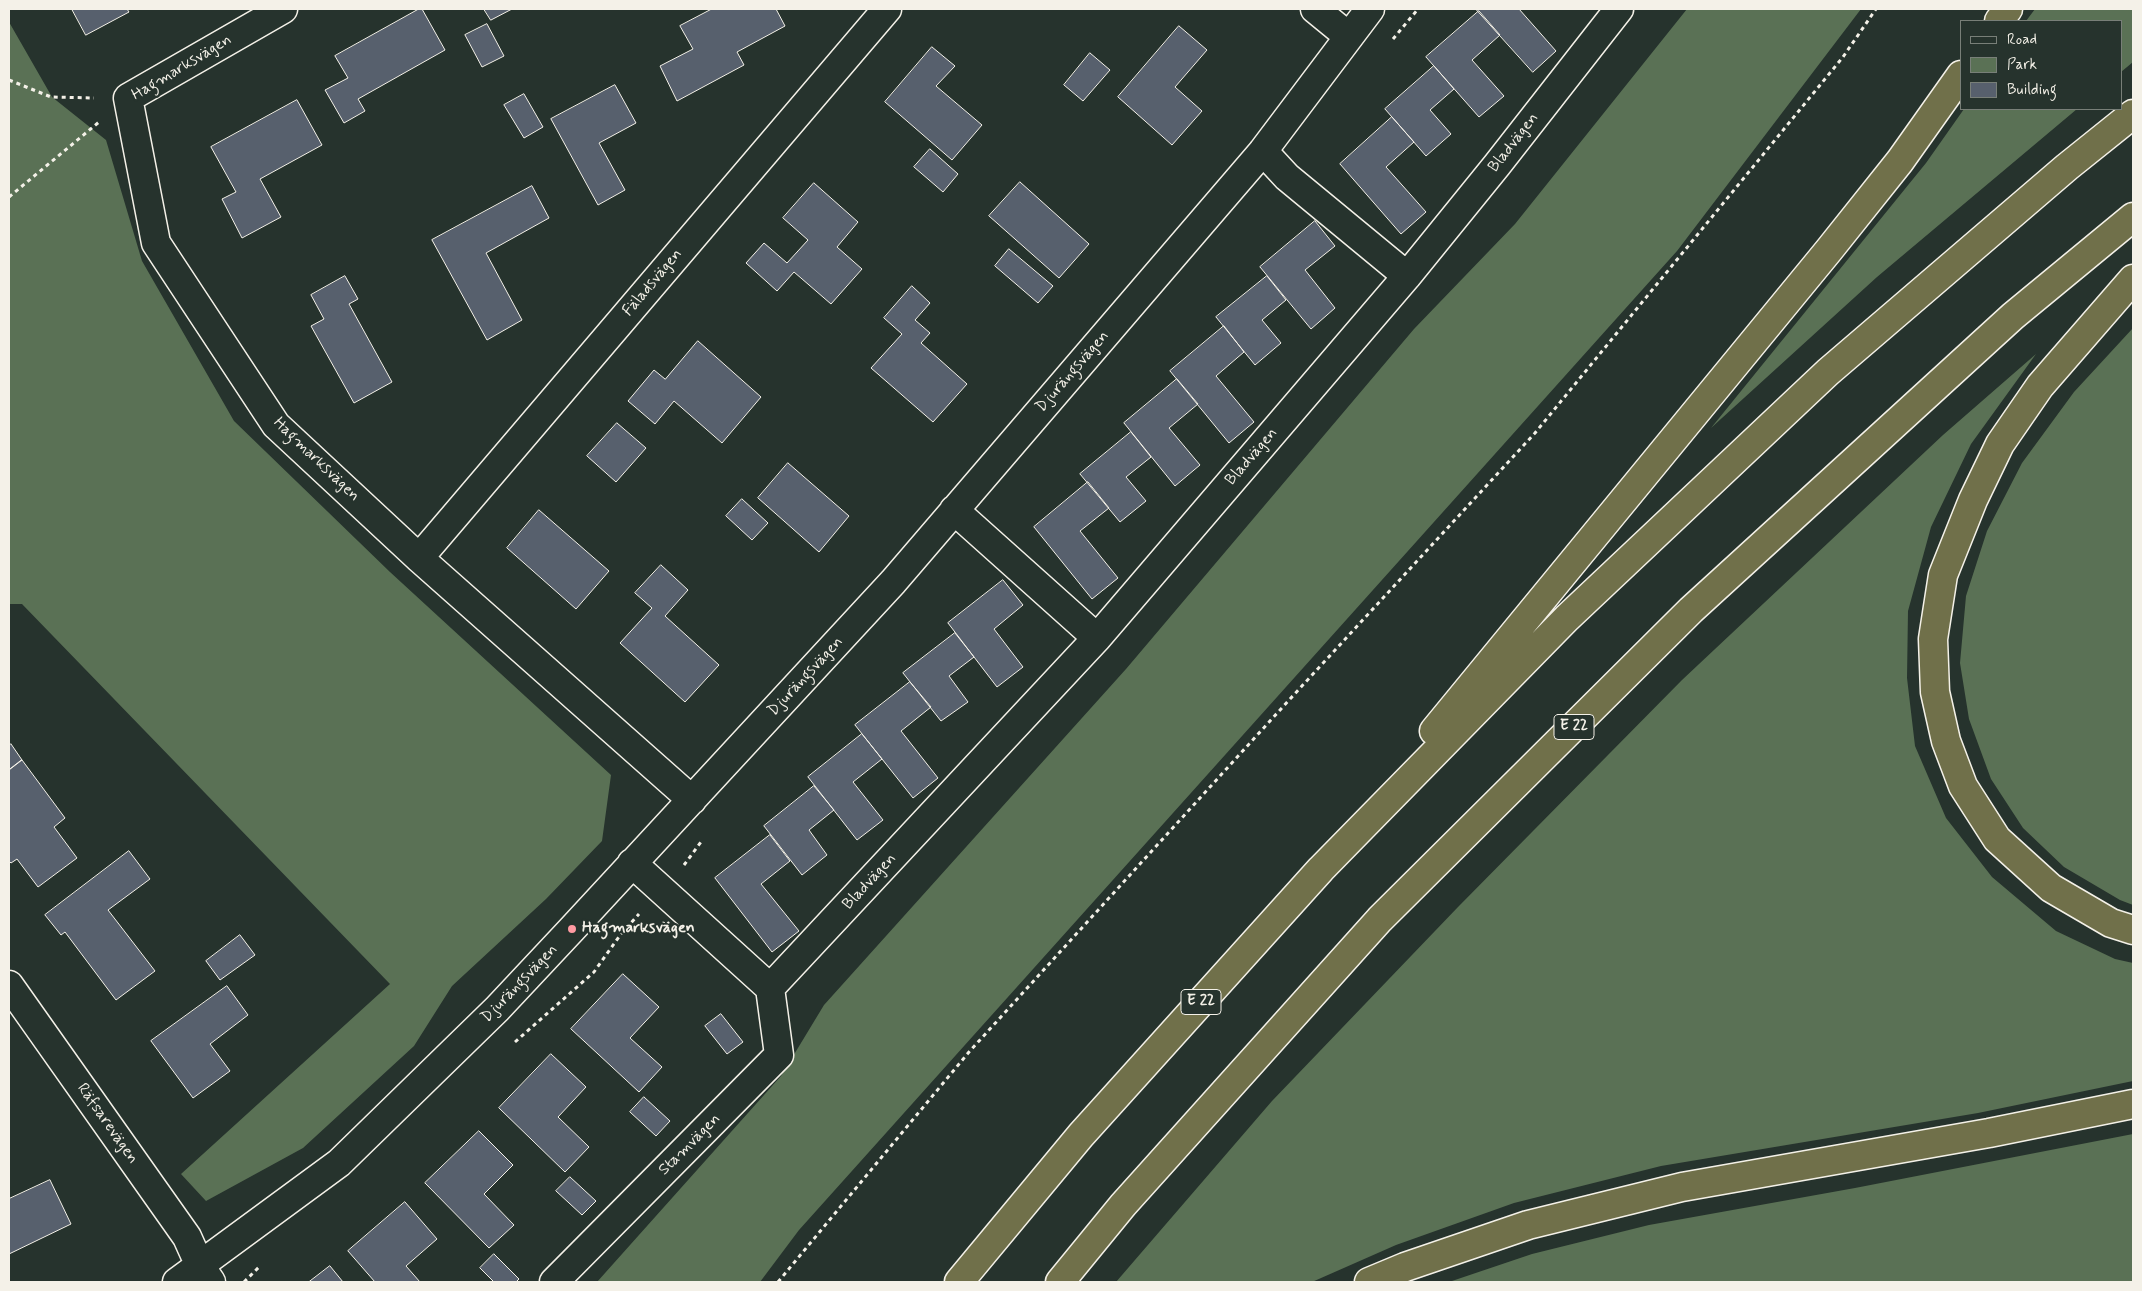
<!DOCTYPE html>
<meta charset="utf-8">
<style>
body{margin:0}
#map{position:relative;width:2142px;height:1291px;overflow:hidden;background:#26332d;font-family:Mynerve,sans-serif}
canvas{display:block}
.frame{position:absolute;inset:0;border:10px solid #f4f1e8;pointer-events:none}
.legend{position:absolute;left:1960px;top:20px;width:162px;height:90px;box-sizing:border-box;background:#26332d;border:1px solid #787f78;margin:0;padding:6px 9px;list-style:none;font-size:15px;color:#f4f1e8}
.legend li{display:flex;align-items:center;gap:10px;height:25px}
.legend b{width:25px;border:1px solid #787f78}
</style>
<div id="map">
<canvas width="2142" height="1291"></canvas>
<div class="frame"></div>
<ul class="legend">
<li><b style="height:6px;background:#26332d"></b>Road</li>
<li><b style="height:14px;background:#5a7155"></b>Park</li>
<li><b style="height:14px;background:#57606d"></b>Building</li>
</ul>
</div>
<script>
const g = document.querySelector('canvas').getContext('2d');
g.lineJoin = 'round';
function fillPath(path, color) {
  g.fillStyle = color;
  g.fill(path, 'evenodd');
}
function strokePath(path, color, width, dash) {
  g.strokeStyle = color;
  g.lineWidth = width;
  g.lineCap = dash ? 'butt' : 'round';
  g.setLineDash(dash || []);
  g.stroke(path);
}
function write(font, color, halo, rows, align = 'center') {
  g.font = font + ' Mynerve,sans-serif';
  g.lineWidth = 4.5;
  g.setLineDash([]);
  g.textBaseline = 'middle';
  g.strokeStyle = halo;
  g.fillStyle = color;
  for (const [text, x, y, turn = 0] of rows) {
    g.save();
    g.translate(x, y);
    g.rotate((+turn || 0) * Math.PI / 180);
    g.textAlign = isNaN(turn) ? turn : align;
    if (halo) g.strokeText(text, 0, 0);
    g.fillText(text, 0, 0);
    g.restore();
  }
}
fillPath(new Path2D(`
 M1687,9h174l-184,242 -878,979 -39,52h-163l184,-206 43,-71 302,-336 288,-340 101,-105z
 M2035,9h98v53l-12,10v-51h-95z
 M9,22l43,75 54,43 36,121 92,160 156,151 221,203 -9,66 -56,58 -94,87 -38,60 -111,102 -97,53 -25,-27 209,-190 -368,-380h-13z
 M1964,109h113l-200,168 -166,151 215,-265z
 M2133,328v577l-13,-5 -56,-33 -41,-39 -32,-49 -22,-60 -9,-56 6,-67 21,-65 35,-68 52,-71z
 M2036,354l-65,90 -40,83 -23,84 -1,67 8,68 31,72 46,59 64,54 59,28 18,4v118l-155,32 -317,53 -147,37 -118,42 -84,37h-196l156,-181 186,-194 224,-227 261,-245z
 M2133,1134v148h-684l83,-28 117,-29 206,-37z`), '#5a7155');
const building = new Path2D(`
 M72,9h55l2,3 -43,23z
 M419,9h3l23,41 -87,49 7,12 -21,12 -19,-33 23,-12 -13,-22z
 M484,9h28l-21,11z
 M712,9h64l9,17 -48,26 7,13 -67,36 -17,-35 33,-17 -13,-23z
 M1476,9h43l37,42 -23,21z
 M1479,11l21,24 -28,25 32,36 -25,21 -53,-60z
 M487,24l17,32 -22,11 -17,-32z
 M1179,26l28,24 -32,37 27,24 -30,34 -54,-48z
 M932,47l23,19 -19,20 46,39 -30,35 -67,-58z
 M1090,53l20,17 -27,31 -19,-16z
 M1434,66l20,23 -24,21 21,24 -25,22 -41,-47z
 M615,85l21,38 -37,20 26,47 -27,15 -47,-86z
 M524,94l19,33 -19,11 -20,-33z
 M297,100l25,45 -62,34 21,38 -39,21 -20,-39 14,-7 -25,-45z
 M1392,117l22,25 -28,25 40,45 -25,22 -61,-70z
 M930,149l28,25 -15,18 -29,-25z
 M1020,182l69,62 -30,34 -70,-62z
 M814,183l44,39 -21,25 25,22 -31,35 -37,-32 -17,19 -31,-28 18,-20 23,20 21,-23 -25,-22z
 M532,186l17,32 -63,35 36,67 -35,20 -55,-100z
 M1315,221l20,25 -30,24 30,38 -24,21 -51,-62z
 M1009,249l44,37 -15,17 -43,-37z
 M345,276l13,23 -9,5 43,78 -38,21 -43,-77 13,-7 -13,-24z
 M1267,276l19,24 -24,20 19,23 -26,22 -39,-48z
 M912,286l18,17 -15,17 15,13 -9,10 46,41 -34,38 -62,-54 31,-34 -18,-16z
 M1224,326l20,26 -28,24 38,46 -25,21 -59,-72z
 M698,341l63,56 -39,46 -48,-42 -19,23 -27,-23 26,-31 11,9z
 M1177,379l21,25 -29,24 31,37 -25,21 -51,-63z
 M617,423l29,25 -30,34 -29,-26z
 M1131,432l20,25 -25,20 20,24 -26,21 -40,-48z
 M788,463l61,53 -30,36 -61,-54z
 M1088,482l21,26 -29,23 38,47 -26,21 -58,-72z
 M742,499l26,24 -16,17 -26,-24z
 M539,510l70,61 -33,38 -69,-61z
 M661,565l27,25 -23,26 54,49 -34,37 -65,-59 32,-35 -17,-15z
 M1003,580l20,25 -29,24 29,38 -26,20 -49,-64z
 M955,633l19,24 -25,19 19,26 -27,19 -38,-48z
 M910,682l21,25 -30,24 37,47 -25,20 -58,-73z
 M862,734l20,25 -29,23 30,38 -26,20 -49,-63z
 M11,744l11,16 -13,10v-24z
 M22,760l43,58 -11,9 23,31 -39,29 -21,-28 -6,4 -2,-2v-91z
 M814,786l20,24 -25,20 18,25 -25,20 -38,-49z
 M770,835l20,26 -29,23 38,47 -27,21 -57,-74z
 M129,851l21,28 -42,31 47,61 -39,29 -51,-68 -4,3 -16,-20z
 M240,935l15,20 -35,25 -14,-19z
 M623,974l36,33 -29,31 32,29 -23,25 -68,-63z
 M227,986l21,29 -38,29 20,27 -37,27 -42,-57z
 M721,1014l22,28 -16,12 -22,-28z
 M551,1054l35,33 -28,30 31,30 -24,25 -66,-64z
 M644,1097l26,24 -14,15 -26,-24z
 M479,1131l34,34 -29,29 30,31 -25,23 -64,-65z
 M570,1177l26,24 -14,14 -26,-24z
 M50,1180l21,44 -62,30v-55z
 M405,1202l32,37 -31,27 14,16h-45l-27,-31z
 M494,1254l25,25 -3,3h-22l-14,-14z
 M330,1266l13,16h-34z`);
fillPath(building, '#57606d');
strokePath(building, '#f4f1e8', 1);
const minor = new Path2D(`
 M283,9l-155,89 28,145 120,182 143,133 273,242
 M1315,9l33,27
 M1263,151l24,26 120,99
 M954,510l143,128
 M419,558l468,-549
 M632,863l138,125 327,-350 310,-362 90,-111 122,-156
 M9,985l178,252 13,29 11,16
 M177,1282l162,-119 158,-154 75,-80 321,-347 370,-431 107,-142
 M554,1282l225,-227 -9,-67`);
const highway = new Path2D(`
 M1999,21l9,-12
 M2133,279l-93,107 -40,58 -27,56 -30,75 -10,64 2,53 11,49 17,45 34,53 54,49 60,35 22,7
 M1434,731l395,-481 71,-89 61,-86
 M959,1282l122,-147 240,-266 246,-251 261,-246 239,-205 66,-53
 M1060,1282l63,-77 257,-286 311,-309 322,-294 120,-99
 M1369,1282l36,-15 123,-42 154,-38 307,-54 144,-29`);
strokePath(minor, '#f4f1e8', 31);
strokePath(highway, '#f4f1e8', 31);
strokePath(new Path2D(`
 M1393,39l25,-30
 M9,80l42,17 43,1
 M9,197l90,-75
 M684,865l17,-23
 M515,1042l79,-70 27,-38 18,-20
 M244,1282l15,-15
 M778,1282l191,-230 321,-353 245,-266 308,-376 33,-48`), '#f4f1e8', 3, [4, 4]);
strokePath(minor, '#26332d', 28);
strokePath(highway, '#70704a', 28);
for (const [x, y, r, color] of [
 [572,929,5,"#ff9aa2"]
]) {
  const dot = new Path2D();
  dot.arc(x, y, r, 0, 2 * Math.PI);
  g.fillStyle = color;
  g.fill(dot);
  strokePath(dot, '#26332d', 2);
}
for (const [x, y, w] of [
 [1574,727,40],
 [1201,1002,40]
]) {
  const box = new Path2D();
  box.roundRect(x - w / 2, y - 12.5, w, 25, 4);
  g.fillStyle = '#26332d';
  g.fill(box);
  strokePath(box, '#f4f1e8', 1);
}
write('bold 15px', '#f4f1e8', null, [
 ["E 22",1574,727],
 ["E 22",1201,1002]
]);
write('16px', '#f4f1e8', '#26332d', [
 ["Hagmarksvägen",182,68,-31],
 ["Bladvägen",1514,143,-52],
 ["Fäladsvägen",653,283,-50],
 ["Djurängsvägen",1073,372,-49],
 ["Bladvägen",1252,457,-49],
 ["Hagmarksvägen",316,460,44],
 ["Djurängsvägen",806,677,-47],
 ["Bladvägen",870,882,-47],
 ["Djurängsvägen",520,984,-46],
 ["Räfsarevägen",107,1124,55],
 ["Stamvägen",690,1145,-45]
]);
write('bold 16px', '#f4f1e8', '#26332d', [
 ["Hagmarksvägen",582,929]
], 'left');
</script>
